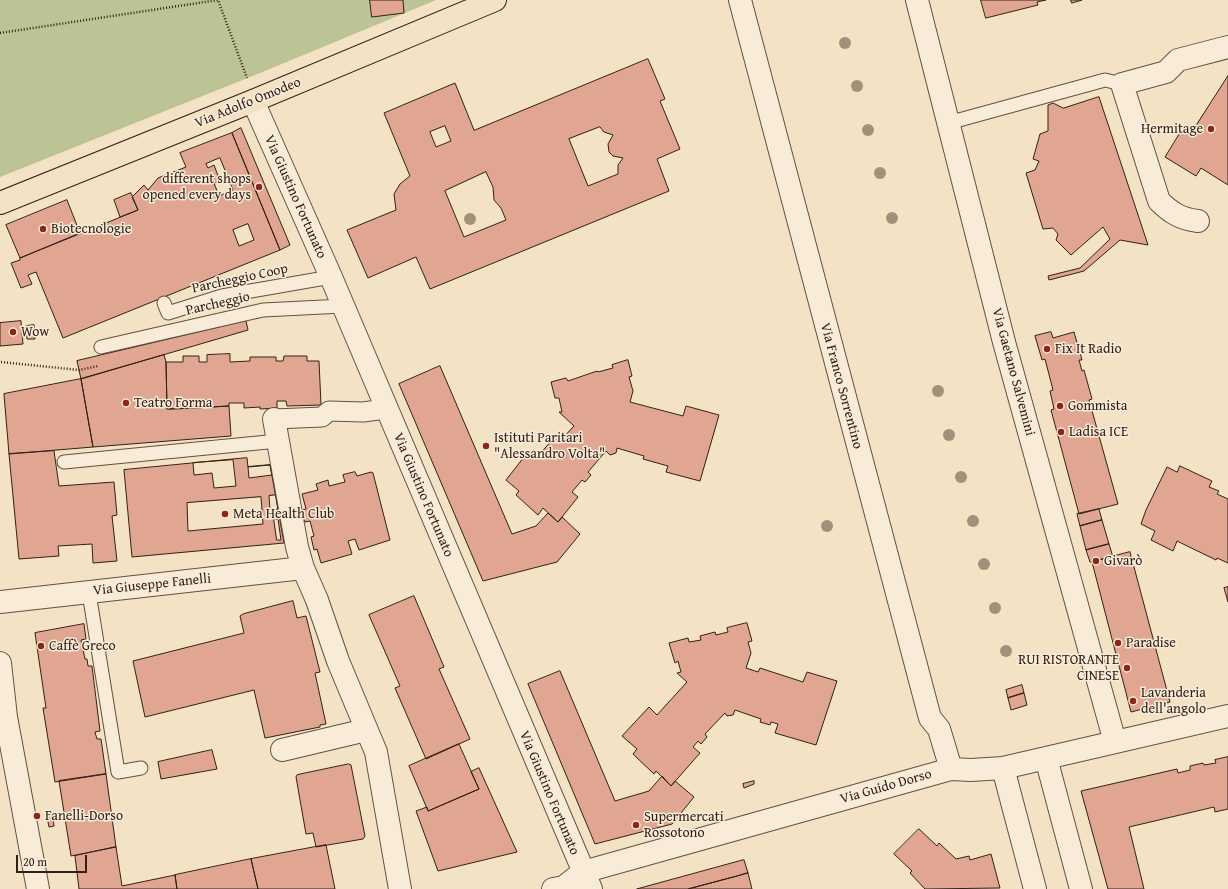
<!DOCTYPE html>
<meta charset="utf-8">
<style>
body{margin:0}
#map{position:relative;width:1228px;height:889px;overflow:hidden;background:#f4e2c5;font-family:"Gentium Book Plus",serif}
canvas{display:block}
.scale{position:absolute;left:16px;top:855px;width:71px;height:18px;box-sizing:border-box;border:2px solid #322018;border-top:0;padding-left:5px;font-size:12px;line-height:14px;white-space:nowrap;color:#322018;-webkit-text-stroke:3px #f8ecd9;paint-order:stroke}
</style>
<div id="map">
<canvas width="1228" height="889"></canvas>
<div class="scale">20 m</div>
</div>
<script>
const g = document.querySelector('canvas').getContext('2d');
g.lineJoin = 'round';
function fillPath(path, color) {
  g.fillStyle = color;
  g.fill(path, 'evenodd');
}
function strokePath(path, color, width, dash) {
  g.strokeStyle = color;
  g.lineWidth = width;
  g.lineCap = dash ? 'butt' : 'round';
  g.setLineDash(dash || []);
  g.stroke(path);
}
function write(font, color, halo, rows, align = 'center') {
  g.font = font + ' "Gentium Book Plus",serif';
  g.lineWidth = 3;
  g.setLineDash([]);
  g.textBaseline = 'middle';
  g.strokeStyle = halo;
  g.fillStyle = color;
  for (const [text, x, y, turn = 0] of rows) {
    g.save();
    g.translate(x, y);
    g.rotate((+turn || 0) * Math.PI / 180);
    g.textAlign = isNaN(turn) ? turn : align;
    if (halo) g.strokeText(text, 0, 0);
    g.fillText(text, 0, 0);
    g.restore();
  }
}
fillPath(new Path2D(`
 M0,0h370l2,17 32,-4 -1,-13h33l-171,71 -265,106z`), '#bcc394');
const building = new Path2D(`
 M370,0h33l1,13 -32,4z
 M981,0h65l-9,2 1,3 -52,13z
 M1071,0h11l-10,3z
 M648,59l17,40 -5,2 20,48 -23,10 12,32 -239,98 -14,-32 -48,21 -21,-48 49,-20 -2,-16 6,-10 10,-8 -26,-63 71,-30 19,47zM445,126l6,15 -15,6 -6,-15zM600,127l4,5 9,3 -5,9 1,8 4,4 10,2 -5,7v9l-30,12 -19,-47zM486,172l7,15 1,13 7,8 5,12 -42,17 -19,-46z
 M1228,76v109l-27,-17 -5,8 -31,-19 19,-31 8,5z
 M1099,97l49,148 -28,-5 -36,31 -35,9 -1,-4 32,-8 30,-29 -7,-12 -32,28 -15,-15 2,-6 -5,-6 -10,1 -17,-56 9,-3 4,-9 -6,-2 7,-25 8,-3v-26l5,-2 10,5z
 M241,128l49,117 -10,5 -48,-117z
 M232,133l48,117 -217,88 -27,-66 -8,3 4,9 -11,4 -10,-25 9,-3v-2l118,-48 -6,-13 12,-12 4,5 10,-12 28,-11 -6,-14zM220,158l13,32 -14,6 -5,-13 6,-2 -6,-16 -6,3 -2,-4zM248,224l6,16 -15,6 -6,-16z
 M131,193l7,17 -18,7 -6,-17z
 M67,200l13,33 -60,25 -14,-33z
 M21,321l2,23 -23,2v-23z
 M246,321l2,9 -167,49 -4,-18z
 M34,325l1,14h-8l-1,-13z
 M1051,332l2,6 21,-6 8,28h-3l3,11 2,-1 8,29 -3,1 29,104 -39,10 -28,-104 3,-1 -4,-18 3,-1 -8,-31 -3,1 -7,-24z
 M230,354v8l20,-1v-4h26v4h7l1,-5h23v5h12l2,44 -34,1 -1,-5h-9v7l-17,1v-2l-16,1v-5h-15v3l-18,1v-7h-9v8l-35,1 -1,-47h17v-6h16v6h8v-7z
 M164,355l2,7 1,47 35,-1v-8h9v7l18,-1 2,30 -138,11 -12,-68z
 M628,360l4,16 -3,1 4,14 -3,11 53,14 3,-10 33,9 -19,66 -34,-9 2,-6 -25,-7 1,-3 -27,-8 -1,5 -6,2 -4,-4 -18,21 3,3 -6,7 -3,-2 -10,12 6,5 -20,25 -15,-14 -5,7 -22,-20 3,-4 -13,-11 22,-28 7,7 21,-23 5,4 13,-14 -15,-14h3l-3,-14h-4l-4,-16 15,-4 2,3 29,-10 1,1 15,-4 -1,-3z
 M440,366l72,168 24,-8 12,-13 10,9 4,-5 18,17 -23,28 -74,19 -84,-197z
 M81,379l12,68 -84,7 -5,-60z
 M54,451l5,35 55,-4 3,33 -5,1 5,45 -24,2 -1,-19 -34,2 1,10 -40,3 -10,-105z
 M247,458l1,9 22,-2 14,78 -152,14 -8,-87z
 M233,460l3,26 -22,2 -2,-15 -18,2 -1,-12z
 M270,465l2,10 -23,3 -1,-11z
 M1180,466l32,15 -3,6 10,4 -2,3 11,5v64l-11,-5 -1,2 -39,-19 -4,10 -22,-11 4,-9 -14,-7 5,-14 21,-43 10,5z
 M355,472l2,4 14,-4 2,1 17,67 -31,10 -4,-11 -7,2 4,13 -31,9 -4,-14 -3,1 -3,-13 3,-1 -4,-15 -5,1 -3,-12 4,-1 -4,-15 16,-4 -2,-6 12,-4 1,6 16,-4 -2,-7z
 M276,495l2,14 -8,1 -1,-14z
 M261,497l2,27 -75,7 -1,-28z
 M1099,509l3,11 -22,6 -3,-12z
 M274,519h4l3,21h-4z
 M1102,520l7,24 -23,6 -6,-24z
 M1109,544l4,13 -23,5 -4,-12z
 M1130,552l40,150 -39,10 -39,-150z
 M1228,587v15l-4,-14z
 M414,596l30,71 -5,2 31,70 -44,20 -31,-71 5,-2 -31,-71z
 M293,601l4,17 9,-2 14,56 -5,1 11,51 -6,1v2l-55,11 -11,-48 -109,27 -12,-56 111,-28 -4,-17 3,-2z
 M747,623l5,18 -4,1 3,11 -5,15 12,4 2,-4 43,14 4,-10 30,9 -21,64 -41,-12 3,-9 -7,-2 -1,3 -10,-3 1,-3 -26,-9 -2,5 -6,1 -2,-3 -20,21 2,3 -6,7 -3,-3 -5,6 7,6 -29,33 -15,-15 -2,3 -21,-20 4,-5 -15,-13 27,-29 8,8 30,-33 -10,-9 4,-1 -3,-11 -3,2 -6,-20 19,-5 1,4 12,-2 -1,-4 15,-4 1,3 12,-3 -1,-4z
 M84,624l2,15 -5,1 4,19h2l1,7h4l8,65 -5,1 2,7h4l5,35 -51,8 -12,-74h3l-11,-75z
 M560,671l55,130 34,-10 13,-15 9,10 4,-5 19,16 -22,27 -77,20 -67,-160z
 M1022,685l2,8 -16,5 -2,-8z
 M1024,693l3,12 -16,5 -3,-12z
 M459,744l20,45 -51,22 -19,-45z
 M212,750l5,19 -56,10 -3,-17z
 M1228,757v52l-13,3 -1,-5 -85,20 15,62h-36l-27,-98 96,-22 1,4 12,-3v-4l13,-3 1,2 12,-2 -1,-3z
 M349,764l2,1 14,71 -2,3 -47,8 -3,-14 -7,1 -10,-57 1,-2z
 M479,768l38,84 -79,19 -22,-60 11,-4 1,4 51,-22 -8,-17z
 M106,774l10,73 -45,9 -12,-75z
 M754,781v3l-10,4 -1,-4z
 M53,816l1,10 -5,1 -2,-10z
 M919,829l18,17 2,-3 17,16 13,-3 1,4 21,-6 9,34 -75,1 -15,-16 2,-2 -18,-17z
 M326,845l9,44h-77l-7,-30z
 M116,847l6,39 53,-11 2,14h-98l-4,-33z
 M251,859l7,30h-81l-2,-14z
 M744,860l4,13 -11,3 -49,13h-51z
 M748,873l4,16h-64l49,-13z`);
fillPath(building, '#e1a691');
strokePath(building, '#322018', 1);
const service = new Path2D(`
 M948,123l157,-43 17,4
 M164,303l4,10 54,-17 109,-19
 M101,347l162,-37 80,-4
 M64,462l214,-21
 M89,593l29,179 23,-4`);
const pedestrian = new Path2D(`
 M274,419l48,-2 7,-6 34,1 23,-3`);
const minor = new Path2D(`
 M740,0l190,718 9,11 12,40
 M917,0l87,342 111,400
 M253,101l78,176 260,612
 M1198,221c-17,-2 -27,-8 -39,-20l-37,-117 44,-12 12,-12 50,-13
 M274,419l23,128 6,21 14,32 21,61 38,91 24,137
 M0,602l303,-34
 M282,750l84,-20
 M1046,758l35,131
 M1003,768l32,121
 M553,889l11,-2 19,-15 368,-103 20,1 32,-2 225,-52`);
const tertiary = new Path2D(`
 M0,663l6,54 32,172`);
const primary = new Path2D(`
 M0,203l253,-102 242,-101`);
strokePath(service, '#625043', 15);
strokePath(pedestrian, '#625043', 21);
strokePath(minor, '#625043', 24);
strokePath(tertiary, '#625043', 24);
strokePath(primary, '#322018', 24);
strokePath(new Path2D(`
 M0,33l218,-33 29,78
 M1,362l78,8 19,-4`), '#322018', 2.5, [1, 2]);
strokePath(service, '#f8ecd9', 13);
strokePath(pedestrian, '#f8ecd9', 19);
strokePath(minor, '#f8ecd9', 22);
strokePath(tertiary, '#f8ecd9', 22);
strokePath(primary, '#f4e2c5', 22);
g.fillStyle = '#a0927a';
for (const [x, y] of [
 [845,43],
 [857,86],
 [868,130],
 [880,173],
 [892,218],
 [470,219],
 [938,391],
 [949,435],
 [961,477],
 [973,521],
 [827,526],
 [984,564],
 [995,608],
 [1006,651]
]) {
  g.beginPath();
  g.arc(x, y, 6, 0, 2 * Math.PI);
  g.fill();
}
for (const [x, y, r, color] of [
 [1211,129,4,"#8f2418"],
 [259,187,4,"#8f2418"],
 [43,229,4,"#8f2418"],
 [13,332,4,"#8f2418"],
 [1047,349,4,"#8f2418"],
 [126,403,4,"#8f2418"],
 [1060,406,4,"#8f2418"],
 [1061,432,4,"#8f2418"],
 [486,446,4,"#8f2418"],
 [225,514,4,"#8f2418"],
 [1096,561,4,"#8f2418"],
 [1118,643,4,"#8f2418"],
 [41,646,4,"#8f2418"],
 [1127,668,4,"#8f2418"],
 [1133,701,4,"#8f2418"],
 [37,816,4,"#8f2418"],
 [636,825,4,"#8f2418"]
]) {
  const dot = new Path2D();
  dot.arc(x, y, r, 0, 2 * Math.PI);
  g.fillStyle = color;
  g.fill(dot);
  strokePath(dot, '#f8ecd9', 1.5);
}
write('14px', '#322018', '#f8ecd9', [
 ["Via Adolfo Omodeo",248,103,-22],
 ["Via Giustino Fortunato",295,197,66],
 ["Parcheggio Coop",240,279,-12],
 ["Parcheggio",218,304,-13],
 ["Via Gaetano Salvemini",1013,372,75],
 ["Via Franco Sorrentino",841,386,75],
 ["Via Giustino Fortunato",423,495,67],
 ["Via Giuseppe Fanelli",152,585,-6],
 ["Via Guido Dorso",886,787,-16],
 ["Via Giustino Fortunato",549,793,67]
]);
write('14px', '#322018', '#f8ecd9', [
 ["Hermitage",1203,129,"right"],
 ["different shops",251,179,"right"],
 ["opened every days",251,195,"right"],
 ["Biotecnologie",51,229],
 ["Wow",21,332],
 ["Fix It Radio",1055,349],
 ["Teatro Forma",134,403],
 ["Gommista",1068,406],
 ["Ladisa ICE",1069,432],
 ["Istituti Paritari",494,438],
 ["\"Alessandro Volta\"",494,454],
 ["Meta Health Club",233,514],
 ["Givarò",1104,561],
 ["Paradise",1126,643],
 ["Caffè Greco",49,646],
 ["RUI RISTORANTE",1119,660,"right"],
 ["CINESE",1119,676,"right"],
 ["Lavanderia",1141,693],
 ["dell'angolo",1141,709],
 ["Fanelli-Dorso",45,816],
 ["Supermercati",644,817],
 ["Rossotono",644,833]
], 'left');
</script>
